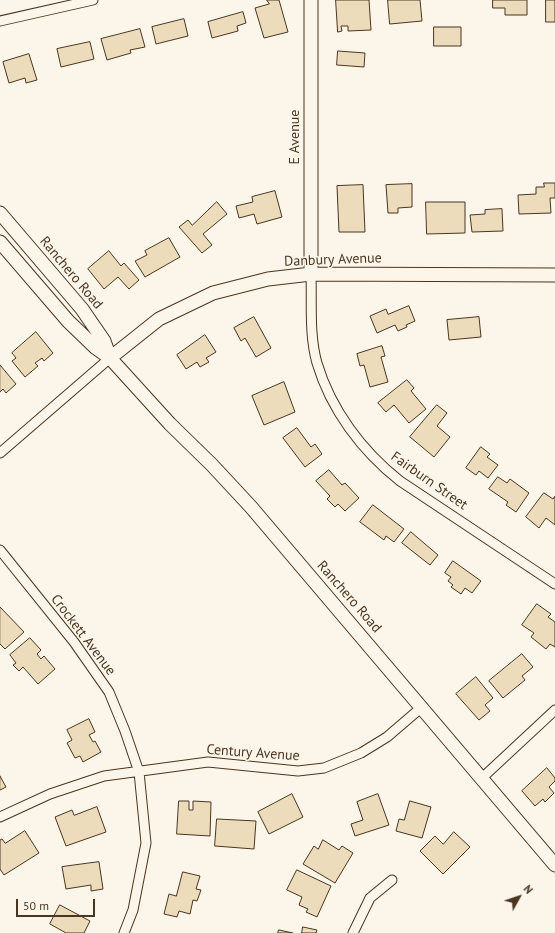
<!DOCTYPE html>
<style>
body{margin:0}
#map{position:relative;width:555px;height:933px;overflow:hidden;background:#fbf6e9;font-family:"PT Sans",sans-serif}
canvas{display:block}
.north{position:absolute;left:499px;top:877px;width:40px;height:40px;-webkit-text-stroke:3px #fbf6e9;paint-order:stroke;rotate:50deg;font-size:11px;font-weight:700;line-height:16px;text-align:center;color:#4a3520}
.north::after{content:'';display:block;margin:auto;width:14px;height:18px;background:#4a3520;clip-path:polygon(50% 0,100% 100%,50% 72%,0 100%)}
.scale{position:absolute;left:16px;top:899px;width:79px;height:18px;box-sizing:border-box;border:2px solid #4a3520;border-top:0;padding-left:5px;font-size:12px;line-height:14px;white-space:nowrap;color:#4a3520;-webkit-text-stroke:3px #fbf6e9;paint-order:stroke}
</style>
<div id="map">
<canvas width="555" height="933"></canvas>
<div class="north">N</div>
<div class="scale">50 m</div>
</div>
<script>
const g = document.querySelector('canvas').getContext('2d');
g.lineJoin = 'round';
function fillPath(path, color) {
  g.fillStyle = color;
  g.fill(path, 'evenodd');
}
function strokePath(path, color, width, dash) {
  g.strokeStyle = color;
  g.lineWidth = width;
  g.lineCap = dash ? 'butt' : 'round';
  g.setLineDash(dash || []);
  g.stroke(path);
}
function write(font, color, halo, rows, align = 'center') {
  g.font = font + ' "PT Sans",sans-serif';
  g.lineWidth = 3;
  g.setLineDash([]);
  g.textBaseline = 'middle';
  g.strokeStyle = halo;
  g.fillStyle = color;
  for (const [text, x, y, turn = 0] of rows) {
    g.save();
    g.translate(x, y);
    g.rotate((+turn || 0) * Math.PI / 180);
    g.textAlign = isNaN(turn) ? turn : align;
    if (halo) g.strokeText(text, 0, 0);
    g.fillText(text, 0, 0);
    g.restore();
  }
}
const building = new Path2D(`
 M267,0h12l9,32 -24,6 -9,-30 14,-4z
 M336,0h33l2,30 -23,1v-5h-7l1,5 -4,1z
 M388,0h32l2,21 -32,3z
 M493,0h34v15h-22v-7h-12z
 M546,0h9v22h-9z
 M243,12l3,11 -9,3 1,5 -26,7 -4,-16z
 M184,19l4,17 -32,8 -4,-17z
 M434,27h27v19h-27z
 M140,29l5,18 -15,3 1,3 -24,7 -6,-21z
 M90,42l4,17 -33,8 -4,-18z
 M338,51l27,2 -1,14 -27,-2z
 M29,54l8,26 -11,3 -1,-5 -16,5 -6,-21z
 M544,183h11v15h-5l1,15 -32,1 -1,-19 18,-1v-7h8z
 M412,184v23l-14,1v5h-10l-2,-28z
 M363,185l2,47h-26l-2,-46z
 M275,191l7,26 -25,7 -3,-10 -15,4 -3,-12 17,-4 -1,-5z
 M217,202l10,12 -24,20 9,11 -10,8 -23,-26 9,-7 4,5z
 M426,202h39v31l-38,1z
 M502,209l1,22 -31,1 -2,-17 15,-1v-4z
 M169,238l11,19 -35,20 -10,-16 12,-6 -2,-4z
 M109,251l12,15 3,-3 15,17 -10,9 -11,-12 -14,12 -16,-20z
 M409,306l6,15 -9,4 1,2 -9,4 -3,-6 -18,8 -7,-17 16,-7 2,5z
 M254,317l17,31 -15,9 -11,-19 -4,3 -7,-13z
 M479,317l2,20 -32,3 -2,-20z
 M36,332l17,21 -9,8 -2,-3 -7,5 3,3 -13,11 -13,-16 4,-3 -4,-5z
 M205,335l11,17 -10,6 3,4 -9,5 -3,-5 -11,7 -9,-14z
 M382,346l3,10 -4,1 7,25 -18,5 -6,-22 -4,1 -3,-12z
 M0,365l16,19 -10,9 -3,-4 -3,3z
 M407,380l7,8 -3,3 15,18 -17,14 -15,-18 -8,7 -8,-9z
 M284,382l11,30 -31,13 -12,-29z
 M437,405l10,8 -10,13 13,11 -16,20 -24,-20z
 M297,428l14,19 4,-3 7,10 -17,13 -22,-29z
 M481,447l9,7 -3,3 11,8 -10,13 -9,-7 -3,4 -10,-7z
 M329,470l13,15 3,-2 14,15 -14,13 -7,-7 -3,3 -8,-8 3,-3 -14,-15z
 M498,477l9,6 3,-4 19,14 -13,19 -10,-7 2,-3 -19,-13z
 M544,493l9,6 2,-3v29l-9,-7 -7,10 -13,-11z
 M373,505l31,24 -10,13 -8,-6 -2,4 -24,-18z
 M411,532l27,23 -8,10 -28,-22z
 M453,561l28,20 -9,12 -7,-5 -4,6 -10,-7 2,-2 -5,-4 3,-4 -6,-4z
 M537,604l14,10 -3,3 7,5v25l-5,-3 -4,5 -15,-12 3,-4 -12,-8z
 M0,607l24,25 -19,17 -5,-5z
 M30,638l11,12 -4,4 4,5 3,-3 11,13 -17,15 -15,-17 -4,4 -6,-6 3,-2 -6,-8z
 M522,654l11,13 -11,9 3,4 -22,18 -14,-17z
 M476,677l17,21 -8,7 5,6 -11,9 -23,-26z
 M89,719l6,13 -6,3 4,7 2,-1 6,11 -18,10 -3,-6 -5,2 -8,-15 5,-3 -5,-10z
 M547,768l8,10v3l-6,6 5,6 -9,9 -2,-3 -8,7 -13,-15z
 M0,776l6,11 -6,3z
 M292,794l11,23 -34,17 -11,-22z
 M378,794l11,31 -34,11 -4,-12 12,-4 -6,-18z
 M179,801h10v9h4v-9l18,1 -1,34 -33,-2z
 M410,801l21,6 -9,31 -26,-7 3,-12 5,1z
 M97,807l9,25 -40,14 -11,-29 17,-7 2,5z
 M217,819l39,2 -2,28 -39,-3z
 M25,831l14,22 -35,22 -4,-6v-29l2,-1 3,4z
 M454,832l16,15 -27,27 -23,-23 15,-15 8,8z
 M323,840l16,10 3,-4 11,7 -18,30 -32,-19 11,-18 4,3z
 M99,862l4,27 -12,2v-6l-25,4 -4,-22z
 M297,870l34,16 -14,31 -11,-5 2,-3 -9,-4 3,-8 -15,-7z
 M183,872l17,4 -4,13 5,1 -4,11 -4,-1 -3,14 -11,-3 -2,6 -13,-3 5,-20 7,2z
 M60,905l30,16 -6,12h-18l-16,-9z
 M303,927l14,3 -1,3h-14z
 M279,930l14,3h-15z`);
fillPath(building, '#ecdcbc');
strokePath(building, '#4a3520', 1);
const street = new Path2D(`
 M0,21l93,-21
 M311,274c1,29 -2,61 6,89 14,47 45,88 83,118l155,103
 M0,453l110,-95
 M0,550l74,92 35,50 16,39 14,41 7,71 -13,67 -9,23
 M482,778l73,-68
 M0,817l50,-23 54,-18 104,-14 90,9 26,-3 37,-15 26,-16 35,-30
 M353,933l17,-35 22,-18`);
const secondary = new Path2D(`
 M0,213l82,96 22,32 6,17
 M0,242l68,79 28,27 14,10 60,66 42,41 39,42 304,358
 M311,274v-274
 M110,358l49,-39 54,-26 55,-14 43,-5 244,1`);
strokePath(street, '#4a3520', 11);
strokePath(secondary, '#4a3520', 15);
strokePath(street, '#fbf6e9', 9);
strokePath(secondary, '#fbf6e9', 13);
write('14px', '#4a3520', '#fbf6e9', [
 ["E Avenue",295,137,-90],
 ["Danbury Avenue",333,260,-2],
 ["Ranchero Road",71,273,50],
 ["Fairburn Street",429,481,35],
 ["Ranchero Road",349,597,49],
 ["Crockett Avenue",83,635,53],
 ["Century Avenue",253,753,4]
]);
</script>
